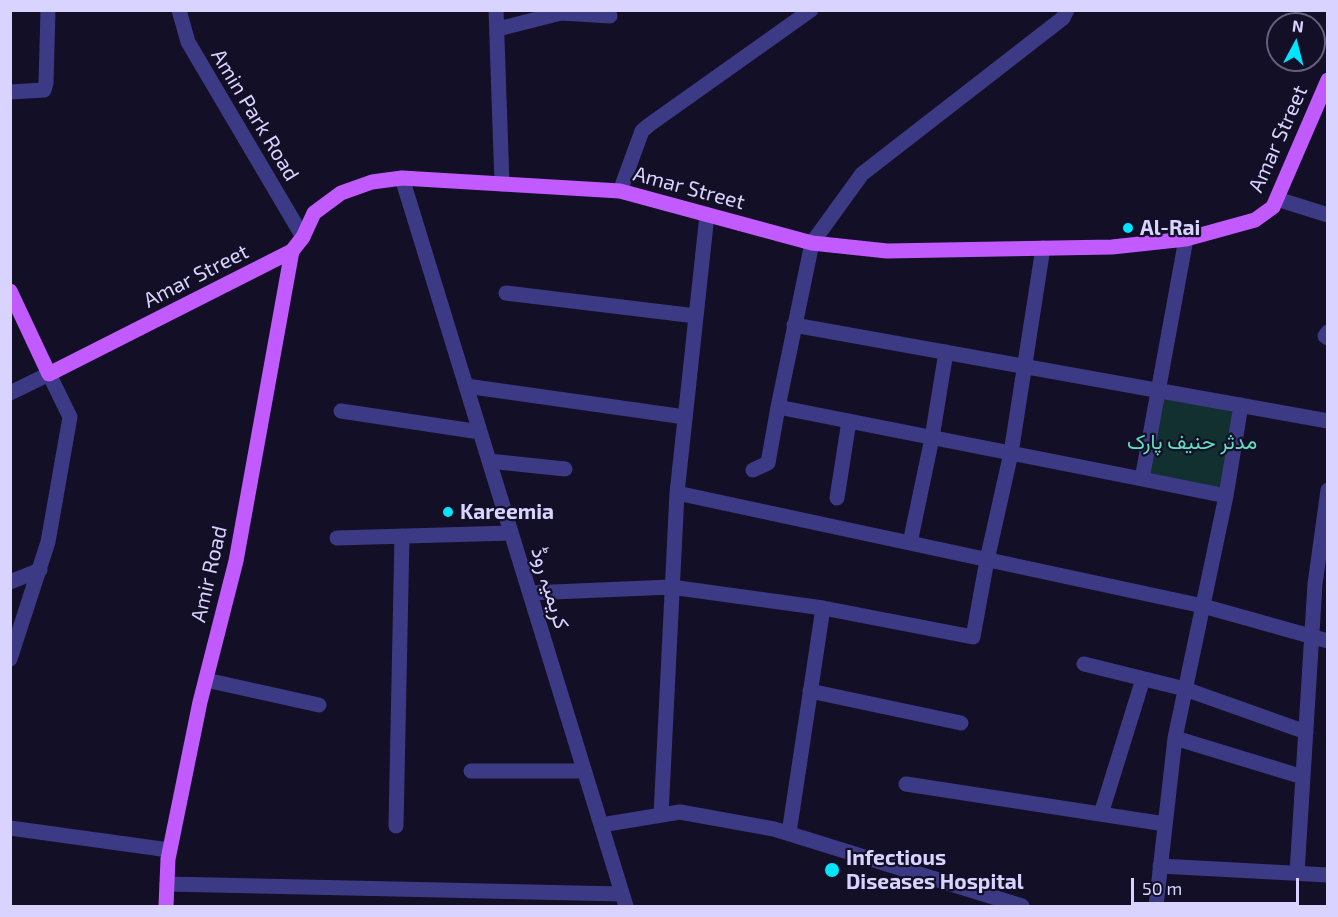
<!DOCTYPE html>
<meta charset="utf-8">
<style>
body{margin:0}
#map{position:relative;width:1338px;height:917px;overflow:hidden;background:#130f26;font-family:"Exo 2",sans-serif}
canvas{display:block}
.frame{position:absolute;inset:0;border:12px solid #d9d4ff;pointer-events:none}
.north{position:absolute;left:1266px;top:12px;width:60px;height:60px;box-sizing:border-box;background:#130f26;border:2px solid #625e7d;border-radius:50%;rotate:7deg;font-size:16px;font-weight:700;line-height:24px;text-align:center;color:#d9d4ff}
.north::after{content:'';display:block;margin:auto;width:21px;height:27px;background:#00e5ff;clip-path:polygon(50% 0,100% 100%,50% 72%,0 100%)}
.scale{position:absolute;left:1131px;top:878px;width:168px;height:27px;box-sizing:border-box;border:3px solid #d9d4ff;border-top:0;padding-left:8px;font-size:18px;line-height:21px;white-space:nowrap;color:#d9d4ff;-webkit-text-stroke:4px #130f26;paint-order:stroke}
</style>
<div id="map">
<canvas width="1338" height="917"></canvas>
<div class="frame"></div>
<div class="north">N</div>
<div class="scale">50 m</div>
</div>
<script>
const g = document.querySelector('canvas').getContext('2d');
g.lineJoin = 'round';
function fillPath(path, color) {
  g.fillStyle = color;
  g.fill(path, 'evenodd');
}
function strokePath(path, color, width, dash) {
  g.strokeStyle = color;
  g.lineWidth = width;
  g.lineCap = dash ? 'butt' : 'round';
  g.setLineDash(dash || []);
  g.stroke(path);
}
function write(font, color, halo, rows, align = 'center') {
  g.font = font + ' "Exo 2",Vazirmatn,sans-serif';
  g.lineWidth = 4.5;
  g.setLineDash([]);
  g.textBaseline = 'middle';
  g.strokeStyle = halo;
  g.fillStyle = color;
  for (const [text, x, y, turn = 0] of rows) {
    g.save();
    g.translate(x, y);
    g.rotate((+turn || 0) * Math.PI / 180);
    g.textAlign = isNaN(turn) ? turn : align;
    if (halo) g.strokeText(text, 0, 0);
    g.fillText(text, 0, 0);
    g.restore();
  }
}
fillPath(new Path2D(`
 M1158,390l83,15 -15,91 -84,-17z`), '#12302f');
strokePath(new Path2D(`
 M179,10l9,32 115,195
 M496,10l6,174
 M498,29l63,-16 49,3
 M10,92l34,-2 2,-7 2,-73
 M402,178l224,728
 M620,191l22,-60 7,-6 162,-115
 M1277,199l51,16
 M506,293l190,23
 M794,325l534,96
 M1328,332l-3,4 3,2
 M466,386l219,31
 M10,393l39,-19 21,43 -22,125 -38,117
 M778,407l364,72
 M341,411l139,21
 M489,461l76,8
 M753,470l15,-7 10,-56 34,-164 50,-69 201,-156 4,-8
 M677,493l526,113 125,35
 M1226,496l15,-91
 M837,498l12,-77
 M337,538l174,-5
 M910,543l22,-105 14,-86
 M10,582l30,-12
 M530,593l141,-6 152,21 150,29 14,-77 24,-107 32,-205
 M1084,664l101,25 121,43
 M206,680l113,25
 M810,691l151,32
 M1175,738l128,39
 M471,771h113
 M906,784l259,40
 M1101,814l42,-135
 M661,815l16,-322 30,-278
 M601,825l79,-13 94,17 248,77
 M396,826l6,-290
 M10,828l159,22
 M789,833l34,-225
 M1160,866l168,9
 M1297,873l18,-289 13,-94
 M167,884l455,10
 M1156,906l19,-168 51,-242 -84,-17 44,-240`), '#3d3a85', 15);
strokePath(new Path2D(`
 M10,291l39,83 243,-123 11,-14 11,-24 27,-20 31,-11 30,-4 218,13 192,52 75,8 225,-4 74,-8 69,-19 18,-13 55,-127
 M166,906l2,-47 32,-157 36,-141 56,-310`), '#c25bff', 15);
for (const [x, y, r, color] of [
 [1128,228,6,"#00e5ff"],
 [448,512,6,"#00e5ff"],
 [832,870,8,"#00e5ff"]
]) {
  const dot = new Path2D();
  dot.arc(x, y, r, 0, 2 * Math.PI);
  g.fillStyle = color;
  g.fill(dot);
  strokePath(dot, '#130f26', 2);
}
write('21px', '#d9d4ff', '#130f26', [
 ["Amin Park Road",255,115,59],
 ["Amar Street",1278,139,-66],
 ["Amar Street",689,188,15],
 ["Amar Street",196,276,-27],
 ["Amir Road",209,574,-77],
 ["کریمیہ روڈ",550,588,73]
]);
write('bold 21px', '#d9d4ff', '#130f26', [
 ["Al-Rai",1140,228],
 ["Kareemia",460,512],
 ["Infectious",846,858],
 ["Diseases Hospital",846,882]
], 'left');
write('21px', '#5fe0c0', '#130f26', [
 ["مدثر حنیف پارک",1192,442]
]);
</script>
